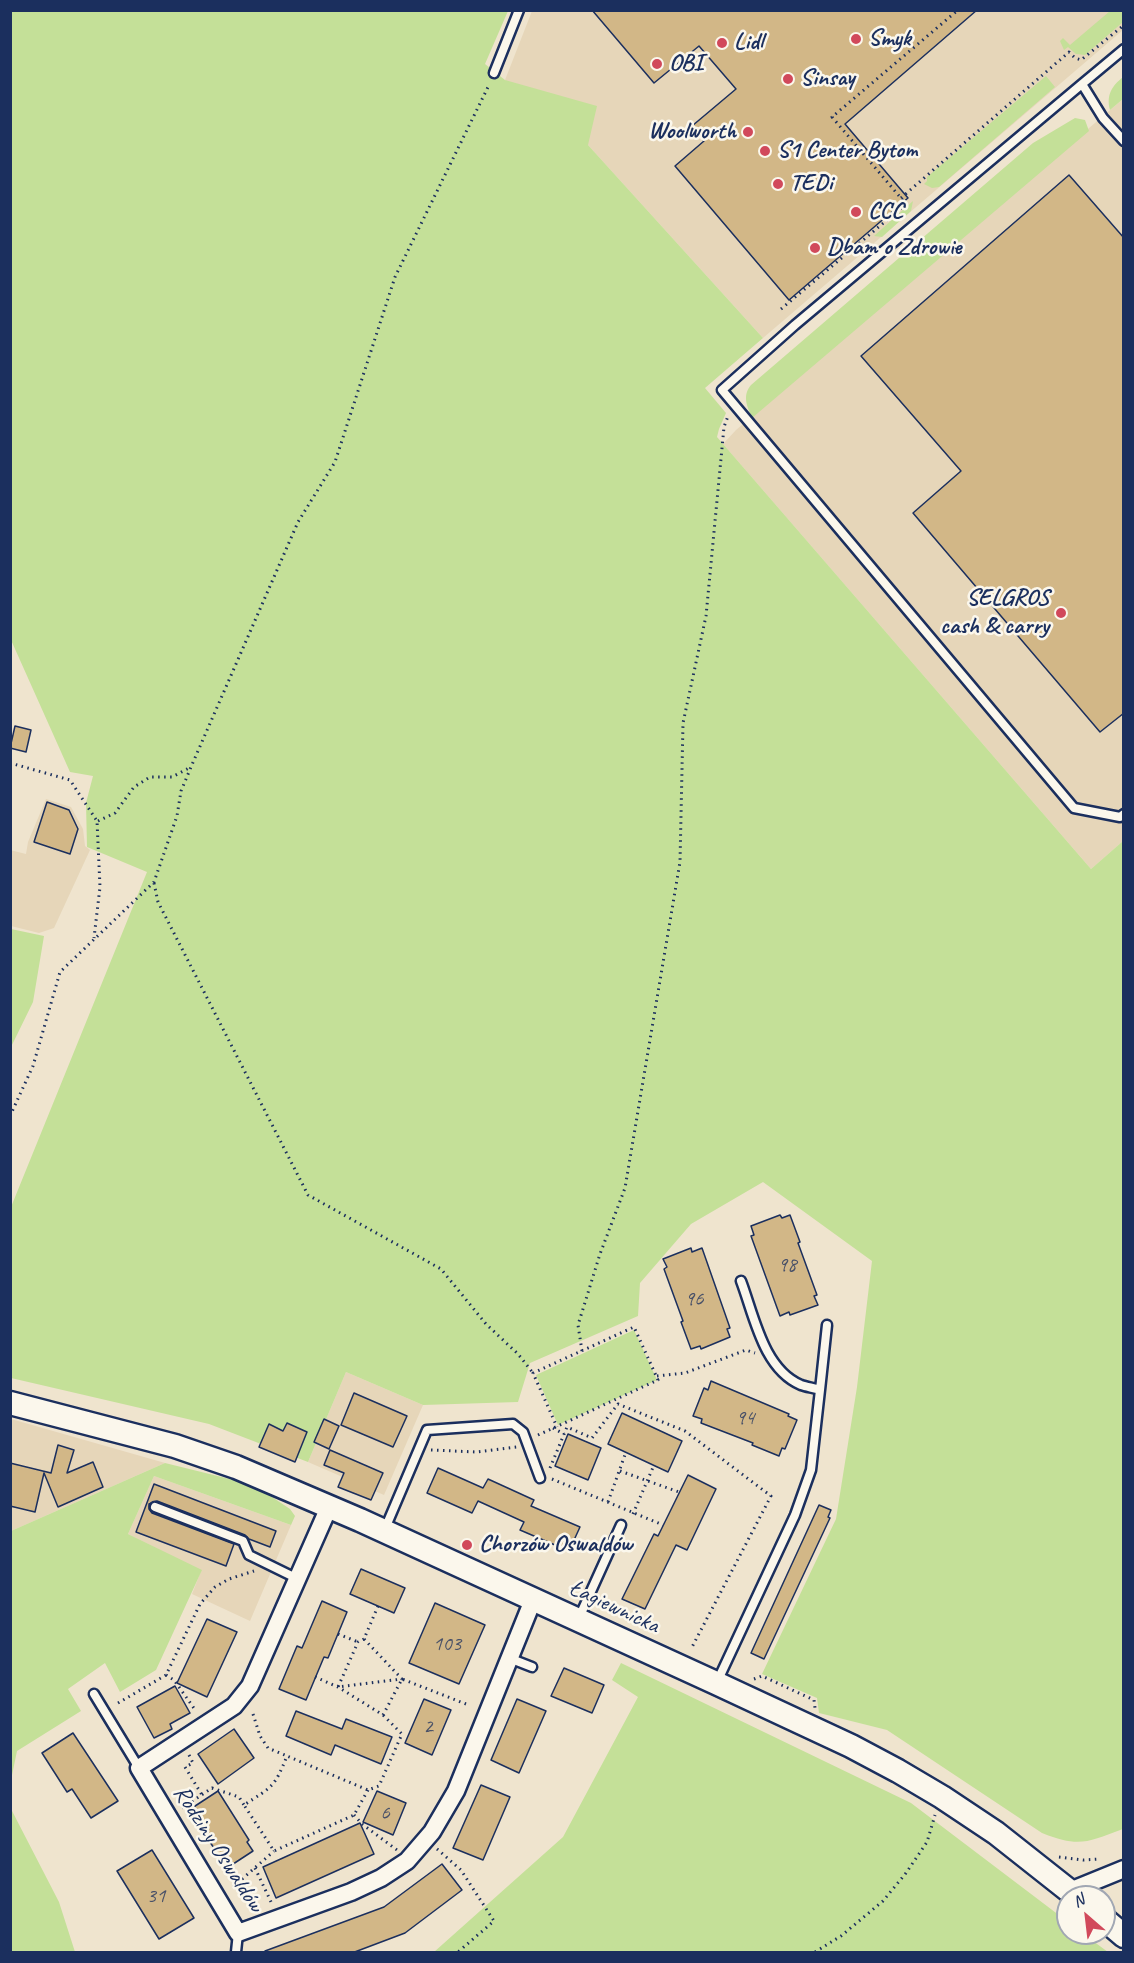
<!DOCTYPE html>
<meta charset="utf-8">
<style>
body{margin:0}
#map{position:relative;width:1134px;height:1963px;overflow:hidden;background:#efe4ce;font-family:Caveat,sans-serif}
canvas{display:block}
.frame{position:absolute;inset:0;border:12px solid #1b2f5e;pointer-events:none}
.north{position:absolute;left:1056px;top:1885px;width:60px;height:60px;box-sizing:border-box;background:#fbf7ec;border:2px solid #a1a7b3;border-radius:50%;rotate:332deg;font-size:16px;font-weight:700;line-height:24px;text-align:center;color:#1b2f5e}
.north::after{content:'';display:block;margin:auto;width:21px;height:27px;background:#d1495b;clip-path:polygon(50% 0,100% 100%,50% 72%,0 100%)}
</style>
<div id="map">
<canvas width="1134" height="1963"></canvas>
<div class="frame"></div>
<div class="north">N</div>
</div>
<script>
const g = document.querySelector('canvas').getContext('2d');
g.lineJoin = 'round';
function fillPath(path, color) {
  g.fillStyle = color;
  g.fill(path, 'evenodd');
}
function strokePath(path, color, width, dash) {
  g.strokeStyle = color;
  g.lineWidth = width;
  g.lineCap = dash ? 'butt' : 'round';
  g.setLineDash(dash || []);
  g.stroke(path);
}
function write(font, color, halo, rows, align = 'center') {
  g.font = font + ' Caveat,sans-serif';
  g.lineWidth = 5;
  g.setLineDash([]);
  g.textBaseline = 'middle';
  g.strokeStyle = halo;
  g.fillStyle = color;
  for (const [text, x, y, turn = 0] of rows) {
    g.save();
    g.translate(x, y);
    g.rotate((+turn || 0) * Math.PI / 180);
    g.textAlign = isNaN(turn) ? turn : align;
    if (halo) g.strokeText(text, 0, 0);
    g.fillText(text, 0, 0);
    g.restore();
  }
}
fillPath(new Path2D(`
 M532,11h591v19l-360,308 -175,-193 -83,-65z
 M1123,99v742l-32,28 -368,-425 13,-14z
 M46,799l25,8 12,22 2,17 5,4 -36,78 -15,5 -28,-7 -1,-76 16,4 2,-12z
 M346,1372l77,33 -39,90 -76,-33z
 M11,1419l154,44 -154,68z
 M154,1476l137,49 -41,96 -58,-27 9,-23 -73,-37z`), '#e6d6b9');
fillPath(new Path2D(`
 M11,11h497l-23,53 20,16 92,26 -9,39 175,193 -58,50 21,25 -7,16 -2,8 374,432 32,-28v988c-36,13 -43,19 -81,4l-155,-103 -68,-17 -2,-15 -55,-24 74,-155 21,-132 15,-126 -109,-79 -72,42 -51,59 -2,33 -108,47 -12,39 -95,3 -77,-33 -38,90 -99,-38 -198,-46v-171l136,-335 -60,-25 -1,-44 7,-27 -23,-4 -59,-132z
 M1110,11h13v11l-38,33 -9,-1 -8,-7 -4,3 -4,-9 3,-3 7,7z
 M1046,76l9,11 -116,100 -7,1 -8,-4 3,-3v-4z
 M1123,77v22l-13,11c-4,-15 2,-24 13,-33z
 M1075,118l10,2 4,11 -337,287c-5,-12 -10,-22 -1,-33l282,-242z
 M913,201l-2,10 -29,26 -8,-1z
 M11,929l33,7 -11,66 -22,45z
 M634,1330l23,50 -99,45 -22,-50z
 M165,1463l89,22 36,24 5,7 -4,9 -137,-49 -26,58 74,36 -46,100 -36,22 -15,-29 -37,26 13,22 -64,40 -6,29v-249z
 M621,1663l290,140 157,119v11h14l26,19h-674l129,-115 75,-140 -26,-17z
 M10,1807l49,95 16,50h-64z`), '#c4e098');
const building = new Path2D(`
 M592,10h385l-132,114 63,74 -119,102 -114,-134 29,-25 -12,-15 44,-37 -37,-43 -45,37z
 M1069,175l55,63v475l-24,19 -187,-219 48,-42 -100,-115z
 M15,726l16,4 -5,22 -16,-4z
 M47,802l22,8 9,19 -8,25 -36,-12z
 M780,1215l2,3 8,-3 10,27 -2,1 19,52 -3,1 4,9 -28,10 -1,-3 -9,4 -29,-80 3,-1 -3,-9z
 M691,1248l1,4 10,-4 28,80 -3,1 3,8 -29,12 -1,-3 -9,3 -10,-27 2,-1 -19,-52 3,-2 -4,-8z
 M711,1381l78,33 -1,2 9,4 -12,29 -3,-1 -3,8 -27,-11 1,-2 -52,-20 1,-4 -9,-3 11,-28 4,2z
 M354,1393l53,23 -14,31 -52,-22z
 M622,1413l60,28 -14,31 -60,-28z
 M324,1419l15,7 -10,23 -15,-7z
 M287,1423l20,9 -12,30 -36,-15 10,-23 14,7z
 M568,1434l33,14 -13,32 -33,-14z
 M58,1445l16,5 -7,23 26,-11 10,25 -45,20 -14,-34 -9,39 -25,-6v-43l41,10z
 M330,1450l53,23 -12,27 -33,-13 6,-14 -20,-8z
 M438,1468l45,20 5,-9 46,21 -3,6 49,21 -11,24 -49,-21 4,-8 -46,-21 -6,12 -45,-20z
 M688,1475l28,14 -29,61 -11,-5 -31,64 -23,-10 32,-65 4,2z
 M154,1484l122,47 -6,16 -21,-8 -4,-4 -88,-34 -8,3v5l3,4 82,31 -8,22 -90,-34z
 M819,1505l12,5 -3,7 2,1 -66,141 -13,-6z
 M361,1569l44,19 -11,25 -44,-19z
 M322,1601l25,11 -19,46 -4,-1 -18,43 -27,-11 18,-43 5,2z
 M435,1603l50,22 -26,59 -50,-21z
 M207,1619l30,13 -30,65 -30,-14z
 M564,1668l40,17 -12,28 -41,-17z
 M175,1686l15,27 -20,11 2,5 -18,9 -17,-31z
 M424,1699l27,11 -19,45 -27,-12z
 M517,1699l29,12 -27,62 -28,-13z
 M296,1711l46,18 4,-10 46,18 -11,27 -46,-19 -4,10 -45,-19z
 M234,1729l20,29 -36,26 -20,-30z
 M73,1733l45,68 -27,17 -19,-29 -5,3 -25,-39z
 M481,1785l29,12 -27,63 -30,-12z
 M218,1791l31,49 -2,2 6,9 -26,17 -38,-58z
 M377,1791l29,12 -13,32 -30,-13z
 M360,1823l14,31 -98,44 -13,-31z
 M152,1850l42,68 -35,21 -42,-68z
 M442,1864l20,26 -57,43 -53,20h-86l-1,-2 119,-44z`);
fillPath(building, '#d2b787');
strokePath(building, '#1b2f5e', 1.5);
const lane = new Path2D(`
 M494,73l25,-63
 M1082,84l42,-35
 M1124,141l-21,-23 -21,-34 -287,241 -73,65 352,418 46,9 4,-3
 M820,1390l7,-65
 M155,1507l88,34 6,14 49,24
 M384,1531l43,-101 86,-6 10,8 17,46
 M578,1620l43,-95
 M509,1658l23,9
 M717,1682l78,-167 16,-45 9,-80c-6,-2 -13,-3 -19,-5 -38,-16 -47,-70 -60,-104
 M94,1694l45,74
 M236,1952l2,-19`);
const street = new Path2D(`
 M329,1507l-79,179 -16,20 -95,62 99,165 113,-41 30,-14 26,-17 25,-29 24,-41 77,-191
 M1070,1891l54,-22`);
const secondary = new Path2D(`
 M10,1403l165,43 61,21 124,53 356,163 135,63 47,25 44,26 54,36 81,64
 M1104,1919l20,17`);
strokePath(lane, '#1b2f5e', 13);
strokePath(street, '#1b2f5e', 21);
strokePath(secondary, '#1b2f5e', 27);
strokePath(new Path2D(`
 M901,198l168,-146 6,6 6,2 43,-35
 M781,309l125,-105 -74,-87 126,-107
 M10,763l60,17 27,41 3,66 -6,51
 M98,821l17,-8 19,-26 16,-10h22l17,-9
 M154,883l4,19 150,293 133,74 45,55 32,30 15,19
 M10,1116l23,-50 27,-94 94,-90 23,-66 4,-25 10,-24 107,-245 37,-60 60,-185 94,-192
 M582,1351l-4,-26 22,-71 25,-66 55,-326 3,-139 23,-107 18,-189 4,-11
 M657,1376l28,-3 61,-23 9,3
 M553,1428l11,6
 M538,1435c40,-18 80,-37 120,-55l-24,-53 -101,46 24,54
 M431,1450l45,2 41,-5
 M550,1468l17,-41 25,11 26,-34 67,27 86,65 -80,153
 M620,1471l59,21
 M552,1479l111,46
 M608,1502l18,-50
 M633,1514l21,-49
 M338,1634l20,8
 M364,1639l-6,3 -20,45 64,-8 -38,-40 14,-33
 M166,1675l8,5 22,31
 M315,1677l23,10 45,28 19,-36 64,25
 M754,1679l8,-3 52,24 1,8
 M118,1703l48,-28 34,-71 15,-17 14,-8 25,-8
 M253,1714l7,22 8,12 19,8
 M189,1755l4,8 -8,4 17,28
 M368,1790l-14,25 -80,36 -30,-46c29,-19 30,-17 43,-49l81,34 11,-4 23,-52 -19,-19
 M182,1808l30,-20 27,9 5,8
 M354,1815l8,9 35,26
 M437,1849l24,21 33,51 -36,31
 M1059,1857l24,3 17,-1
 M255,1868l17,36
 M233,1887l41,-36
 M815,1952l26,-16 42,-35 23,-28 21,-31 8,-27`), '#1b2f5e', 3, [1.5, 4.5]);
strokePath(lane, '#fbf7ec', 8);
strokePath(street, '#fbf7ec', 16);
strokePath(secondary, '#fbf7ec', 22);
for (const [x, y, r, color] of [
 [856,39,6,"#d1495b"],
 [722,43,6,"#d1495b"],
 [657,64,6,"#d1495b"],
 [788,79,6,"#d1495b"],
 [748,132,6,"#d1495b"],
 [765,151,6,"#d1495b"],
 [778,184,6,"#d1495b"],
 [856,212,6,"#d1495b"],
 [815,248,6,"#d1495b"],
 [1061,613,6,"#d1495b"],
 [467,1545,6,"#d1495b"]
]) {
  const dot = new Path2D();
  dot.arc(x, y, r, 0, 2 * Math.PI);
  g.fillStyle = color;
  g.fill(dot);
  strokePath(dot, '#fbf7ec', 2);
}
write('21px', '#495168', null, [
 ["98",787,1265],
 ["96",694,1299],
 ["94",745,1418],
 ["103",447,1644],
 ["2",428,1727],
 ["6",385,1813],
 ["31",156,1896]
]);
write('bold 24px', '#1b2f5e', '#fbf7ec', [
 ["Smyk",868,39],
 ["Lidl",734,43],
 ["OBI",669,64],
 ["Sinsay",800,79],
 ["Woolworth",736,132,"right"],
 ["S1 Center Bytom",777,151],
 ["TEDi",790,184],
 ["CCC",868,212],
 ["Dbam o Zdrowie",827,248],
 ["SELGROS",1049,599,"right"],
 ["cash & carry",1049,627,"right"],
 ["Chorzów Oswaldów",479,1545]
], 'left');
write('24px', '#1b2f5e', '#fbf7ec', [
 ["Łagiewnicka",614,1607,25],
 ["Rodziny Oswaldów",218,1849,57]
]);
</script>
